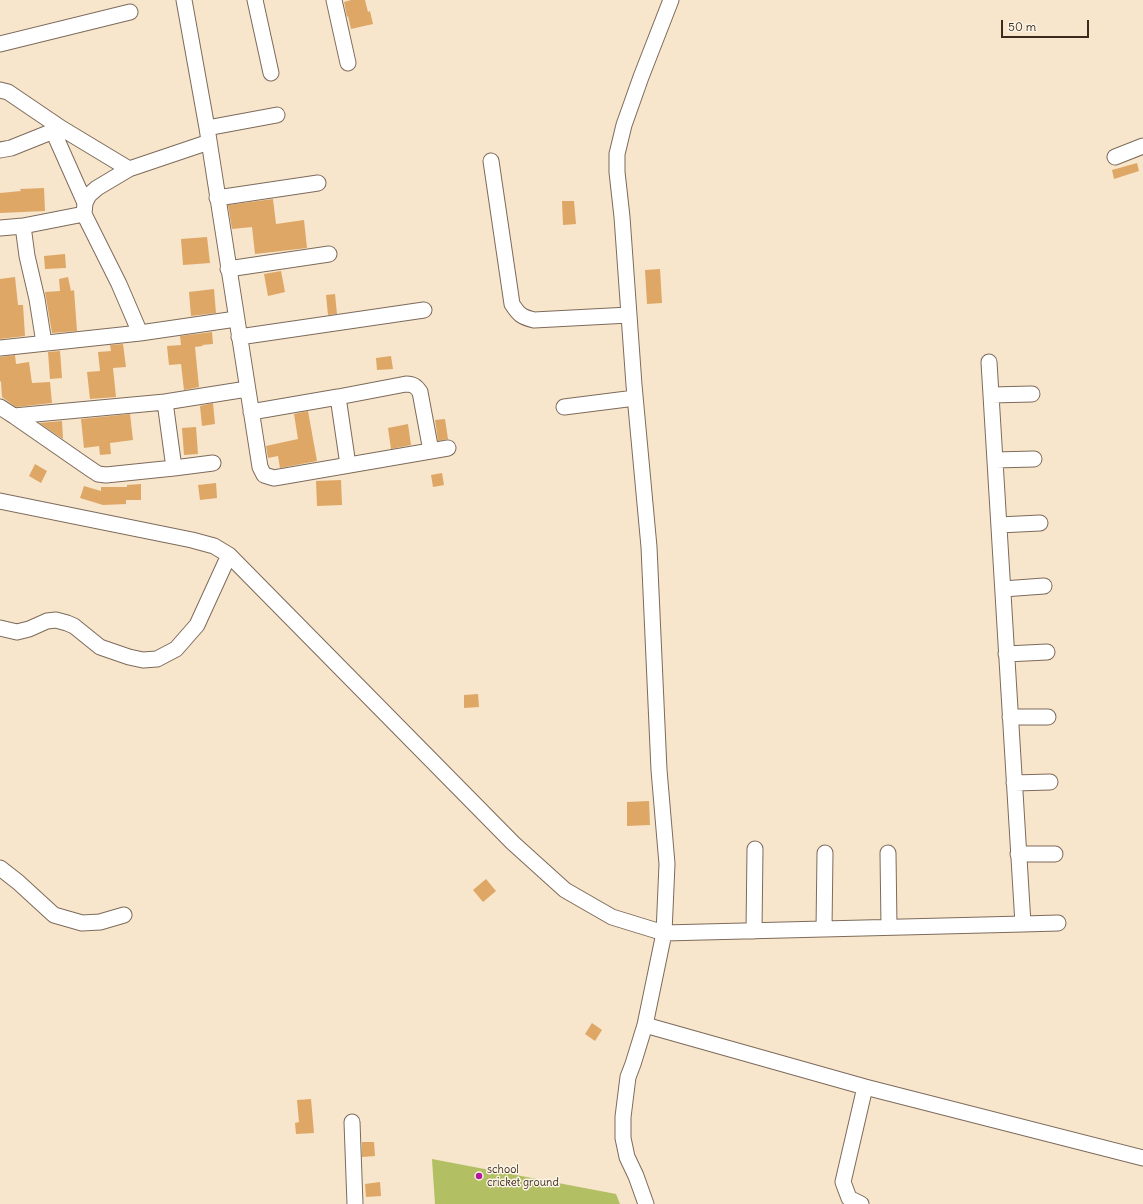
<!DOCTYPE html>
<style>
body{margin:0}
#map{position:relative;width:1143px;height:1204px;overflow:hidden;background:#f7e5cc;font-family:Delius,sans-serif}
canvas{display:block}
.scale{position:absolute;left:1001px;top:20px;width:88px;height:18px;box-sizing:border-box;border:2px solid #3b2a1e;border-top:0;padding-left:5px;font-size:12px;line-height:14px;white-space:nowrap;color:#3b2a1e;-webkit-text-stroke:3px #fcf5e5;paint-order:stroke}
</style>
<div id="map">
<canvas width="1143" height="1204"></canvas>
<div class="scale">50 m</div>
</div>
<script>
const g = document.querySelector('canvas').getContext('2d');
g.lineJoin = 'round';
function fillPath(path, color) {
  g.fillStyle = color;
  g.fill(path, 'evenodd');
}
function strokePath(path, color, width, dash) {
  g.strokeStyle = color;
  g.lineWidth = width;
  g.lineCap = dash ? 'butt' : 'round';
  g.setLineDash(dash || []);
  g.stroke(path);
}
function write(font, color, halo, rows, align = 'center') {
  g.font = font + ' Delius,sans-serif';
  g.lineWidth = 3;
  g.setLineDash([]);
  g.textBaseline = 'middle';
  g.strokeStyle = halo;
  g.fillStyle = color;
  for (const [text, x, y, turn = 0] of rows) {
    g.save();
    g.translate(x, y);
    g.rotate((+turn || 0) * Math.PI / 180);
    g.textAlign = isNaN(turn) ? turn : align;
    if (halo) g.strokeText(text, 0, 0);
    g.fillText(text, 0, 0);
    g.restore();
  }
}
fillPath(new Path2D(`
 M432,1159l184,35 4,10h-185z`), '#b2c063');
fillPath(new Path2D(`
 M351,0h14l3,12 2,-1 3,13 -22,5 -3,-13 -1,1 -3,-15z
 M1137,163l2,8 -25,8 -2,-9z
 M44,188l1,23 -45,2v-20l21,-2 -1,-2z
 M273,199l3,25 28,-4 3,28 -52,6 -3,-27 -20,2 -4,-24z
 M562,201h12l2,23 -13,1z
 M207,237l3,26 -27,2 -2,-26z
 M65,254l1,14 -21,1 -1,-13z
 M660,269l2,34 -15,1 -2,-34z
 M281,271l4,21 -17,4 -4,-22z
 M15,277l3,28h5l2,31 -25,3v-60z
 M68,277l3,14 3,-1 3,41 -25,2 -7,-41 15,-1 -1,-12z
 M214,289l2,24 -25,3 -2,-24z
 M335,294l2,20 -9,1 -2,-20z
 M212,332l1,12 -11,1 1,1 -8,1 4,40 -15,3 -3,-26 -12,1 -2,-19 14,-1 -1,-9z
 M123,344l3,23 -13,1 3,29 -26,2 -3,-27 13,-1 -2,-19 13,-1 -1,-6z
 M60,351l2,27 -12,1 -2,-27z
 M15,355l1,9 13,-2 3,21 18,-1 2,21 -36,4 -14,-10 -1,-16 -1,1v-25z
 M391,356l2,13 -16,1 -1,-12z
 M213,403l2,21 -13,2 -2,-20z
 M308,411l9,50 -37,7 -2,-12 -10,2 -2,-12 32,-7 -4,-25z
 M130,414l3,26 -23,3 1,11 -11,1 -1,-9 -15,2 -3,-29z
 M445,419l3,20 -10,2 -3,-21z
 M62,421l1,18 -24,-16z
 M408,424l3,21 -20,4 -3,-21z
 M196,427l2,27 -14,1 -2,-27z
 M35,464l12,7 -6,12 -12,-7z
 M442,473l2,12 -11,2 -2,-12z
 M341,480l1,25 -25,1 -1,-25z
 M216,483l1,15 -17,2 -2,-15z
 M141,484v16h-15v4l-23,1 -23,-7 4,-12 17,5v-4h26v-2z
 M478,694l1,13 -15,1v-13z
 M649,801l1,24 -23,1v-24z
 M486,879l10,12 -13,11 -10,-12z
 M592,1023l10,7 -7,11 -10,-7z
 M311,1099l3,34 -18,1 -1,-11 4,-1 -2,-22z
 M362,1142h12l1,14 -13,1z
 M380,1182l1,14 -15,1 -1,-13z`), '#dea765');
const minor = new Path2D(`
 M184,0l23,128 53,339 4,8 10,3 174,-30
 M255,0l16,73
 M334,0l14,63
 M0,44l130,-32
 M0,90l8,2 53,36 68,41
 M207,128l70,-13
 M53,131l32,72
 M0,150l11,-2 50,-20
 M1115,157l28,-11
 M491,161l21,143c7,11 10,13 22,16l95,-5
 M217,198l101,-15
 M84,214l1,-11 4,-8 8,-7 32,-19 80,-27
 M23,226l4,30 10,43 7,44
 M0,228l23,-2 61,-12 35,70 21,49
 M228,269l101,-15
 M239,337l185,-27
 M0,348l140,-15 96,-14
 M991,395l41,-1
 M338,397l68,-13c7,0 10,2 14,8l11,59
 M0,407l14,9 151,-14 82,-13
 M564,407l71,-9
 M251,412l87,-15 10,68
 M14,416l75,52 9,6 8,1 68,-7 -9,-66
 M995,460l39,-1
 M174,468l39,-5
 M0,501l192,39 22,6 15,9 284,288 52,47 47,27 52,16 359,-9 -34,-562
 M999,525l41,-2
 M1003,589l41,-3
 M0,628l17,4 12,-3 18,-8 9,-1 11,3 7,3 26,21 29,10 14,3 14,-1 19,-10 21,-24 32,-70
 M1006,654l41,-2
 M1010,717h38
 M1014,783l36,-1
 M888,853l1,74
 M1018,854h37
 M0,868l18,14 36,33 28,8 18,-1 24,-7
 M1023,924l35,-1
 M824,929l1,-76
 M754,931l1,-82
 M645,1025l220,62 278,71
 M352,1122l3,82
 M646,1204l-10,-28 -9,-19 -4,-19v-21l5,-40 5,-13 12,-39 19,-92 3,-69 -8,-94 -10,-223 -15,-162 -12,-168 -5,-45v-18l7,-29 17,-48 30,-77
 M861,1204l-12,-6 -6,-16 22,-95`);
strokePath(minor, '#7d6b5b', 17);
strokePath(minor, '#fff', 15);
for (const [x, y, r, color] of [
 [479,1176,4,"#b5179e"]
]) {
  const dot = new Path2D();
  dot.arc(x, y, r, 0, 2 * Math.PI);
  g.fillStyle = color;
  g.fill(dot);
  strokePath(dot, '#fcf5e5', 1.5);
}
write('11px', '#3b2a1e', '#fcf5e5', [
 ["school",487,1170],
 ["cricket ground",487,1183]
], 'left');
</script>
